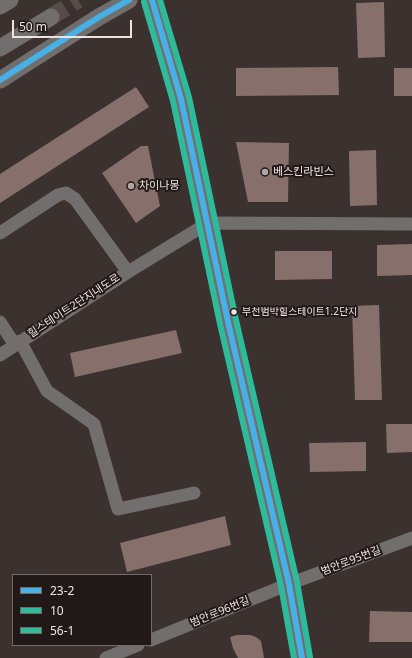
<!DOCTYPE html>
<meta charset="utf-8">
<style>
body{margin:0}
#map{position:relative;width:412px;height:658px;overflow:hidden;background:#3b3230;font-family:"Noto Sans",sans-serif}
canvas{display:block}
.legend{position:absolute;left:12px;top:574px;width:140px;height:72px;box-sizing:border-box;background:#211918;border:1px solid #736a68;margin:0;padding:5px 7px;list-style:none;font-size:12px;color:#eee3e0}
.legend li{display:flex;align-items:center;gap:8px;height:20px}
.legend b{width:20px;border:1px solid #736a68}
.scale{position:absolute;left:12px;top:20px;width:120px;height:18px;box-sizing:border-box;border:2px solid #eee3e0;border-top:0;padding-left:5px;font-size:12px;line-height:14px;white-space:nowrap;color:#eee3e0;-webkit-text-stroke:3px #211918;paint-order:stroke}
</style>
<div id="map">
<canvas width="412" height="658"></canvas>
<ul class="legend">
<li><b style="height:5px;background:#46b0e7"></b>23-2</li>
<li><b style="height:5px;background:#2dbb9b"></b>10</li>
<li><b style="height:5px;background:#2dbb9b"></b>56-1</li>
</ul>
<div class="scale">50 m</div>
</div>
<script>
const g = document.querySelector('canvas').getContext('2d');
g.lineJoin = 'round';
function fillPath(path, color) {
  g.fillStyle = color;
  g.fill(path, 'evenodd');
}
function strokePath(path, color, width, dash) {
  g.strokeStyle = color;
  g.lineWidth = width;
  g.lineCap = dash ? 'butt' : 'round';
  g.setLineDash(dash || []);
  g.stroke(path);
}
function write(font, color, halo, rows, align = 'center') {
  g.font = font + ' "Noto Sans","Noto Sans KR",sans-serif';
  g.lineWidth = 4;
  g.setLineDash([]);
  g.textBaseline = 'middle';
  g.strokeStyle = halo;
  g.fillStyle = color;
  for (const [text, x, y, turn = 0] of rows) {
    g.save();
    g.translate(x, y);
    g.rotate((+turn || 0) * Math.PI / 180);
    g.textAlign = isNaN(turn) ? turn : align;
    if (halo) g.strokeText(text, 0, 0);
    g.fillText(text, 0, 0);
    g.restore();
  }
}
fillPath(new Path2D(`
 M384,2l1,55 -27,1 -2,-55z
 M338,67l1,28 -103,1v-28z
 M394,68h18v28h-18z
 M136,87l13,20 -149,96v-29z
 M236,142l53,1 -1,59h-40z
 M141,146h7l12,60 -24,17 -34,-50z
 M376,150l1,55 -27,1 -1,-55z
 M412,244v31l-35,1v-31z
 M275,251h57v28l-57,1z
 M379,305l3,95h-27l-3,-94z
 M176,330l6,23 -107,24 -5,-24z
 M386,424h26v28l-25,1z
 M366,442v29l-56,1 -1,-29z
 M225,516l6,29 -104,27 -7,-29z
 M370,611l42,1v30h-43z
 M237,635h13l6,2 5,4 3,17h-26l-5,-10 -3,-11z`), '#87706b');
strokePath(new Path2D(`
 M51,17l27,-17`), '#564d4a', 17, [17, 8]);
strokePath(new Path2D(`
 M0,233l58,-38 8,-2 9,6 53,73
 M0,322l15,23
 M20,341l27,50 47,33 24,85 76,-16
 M0,355l128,-83 80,-49 204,1
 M151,640l138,-56 123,-46
 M106,658l32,-13`), '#726e6d', 13);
strokePath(new Path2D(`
 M152,0l29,99 47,223 61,262 13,74
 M0,6l10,-6
 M0,48l51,-31
 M0,80l99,-63 30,-17`), '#726e6d', 17);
strokePath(new Path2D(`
 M152,0l29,99 47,223 61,262 13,74
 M0,80l99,-63 30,-17`), '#46b0e7', 6);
strokePath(new Path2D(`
 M144,2l29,99 47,223 61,262 13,72`), '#2dbb9b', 6);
strokePath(new Path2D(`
 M160,0l29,97 47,223 61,262 13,75`), '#2dbb9b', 6);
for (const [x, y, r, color] of [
 [265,172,4,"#afa5a2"],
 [131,186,4,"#afa5a2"],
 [234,312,3.5,"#eee3e0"]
]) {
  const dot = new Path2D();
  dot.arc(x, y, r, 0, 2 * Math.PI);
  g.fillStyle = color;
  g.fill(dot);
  strokePath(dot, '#211918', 1.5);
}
write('10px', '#eee3e0', '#211918', [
 ["부천범박힐스테이트1.2단지",242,312]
], 'left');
write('11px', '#eee3e0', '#211918', [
 ["베스킨라빈스",273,172],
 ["차이나몽",139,186]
], 'left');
write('11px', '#eee3e0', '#211918', [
 ["힐스테이트2단지내도로",74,306,-33],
 ["범안로95번길",351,561,-21],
 ["범안로96번길",220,612,-22]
]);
</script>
